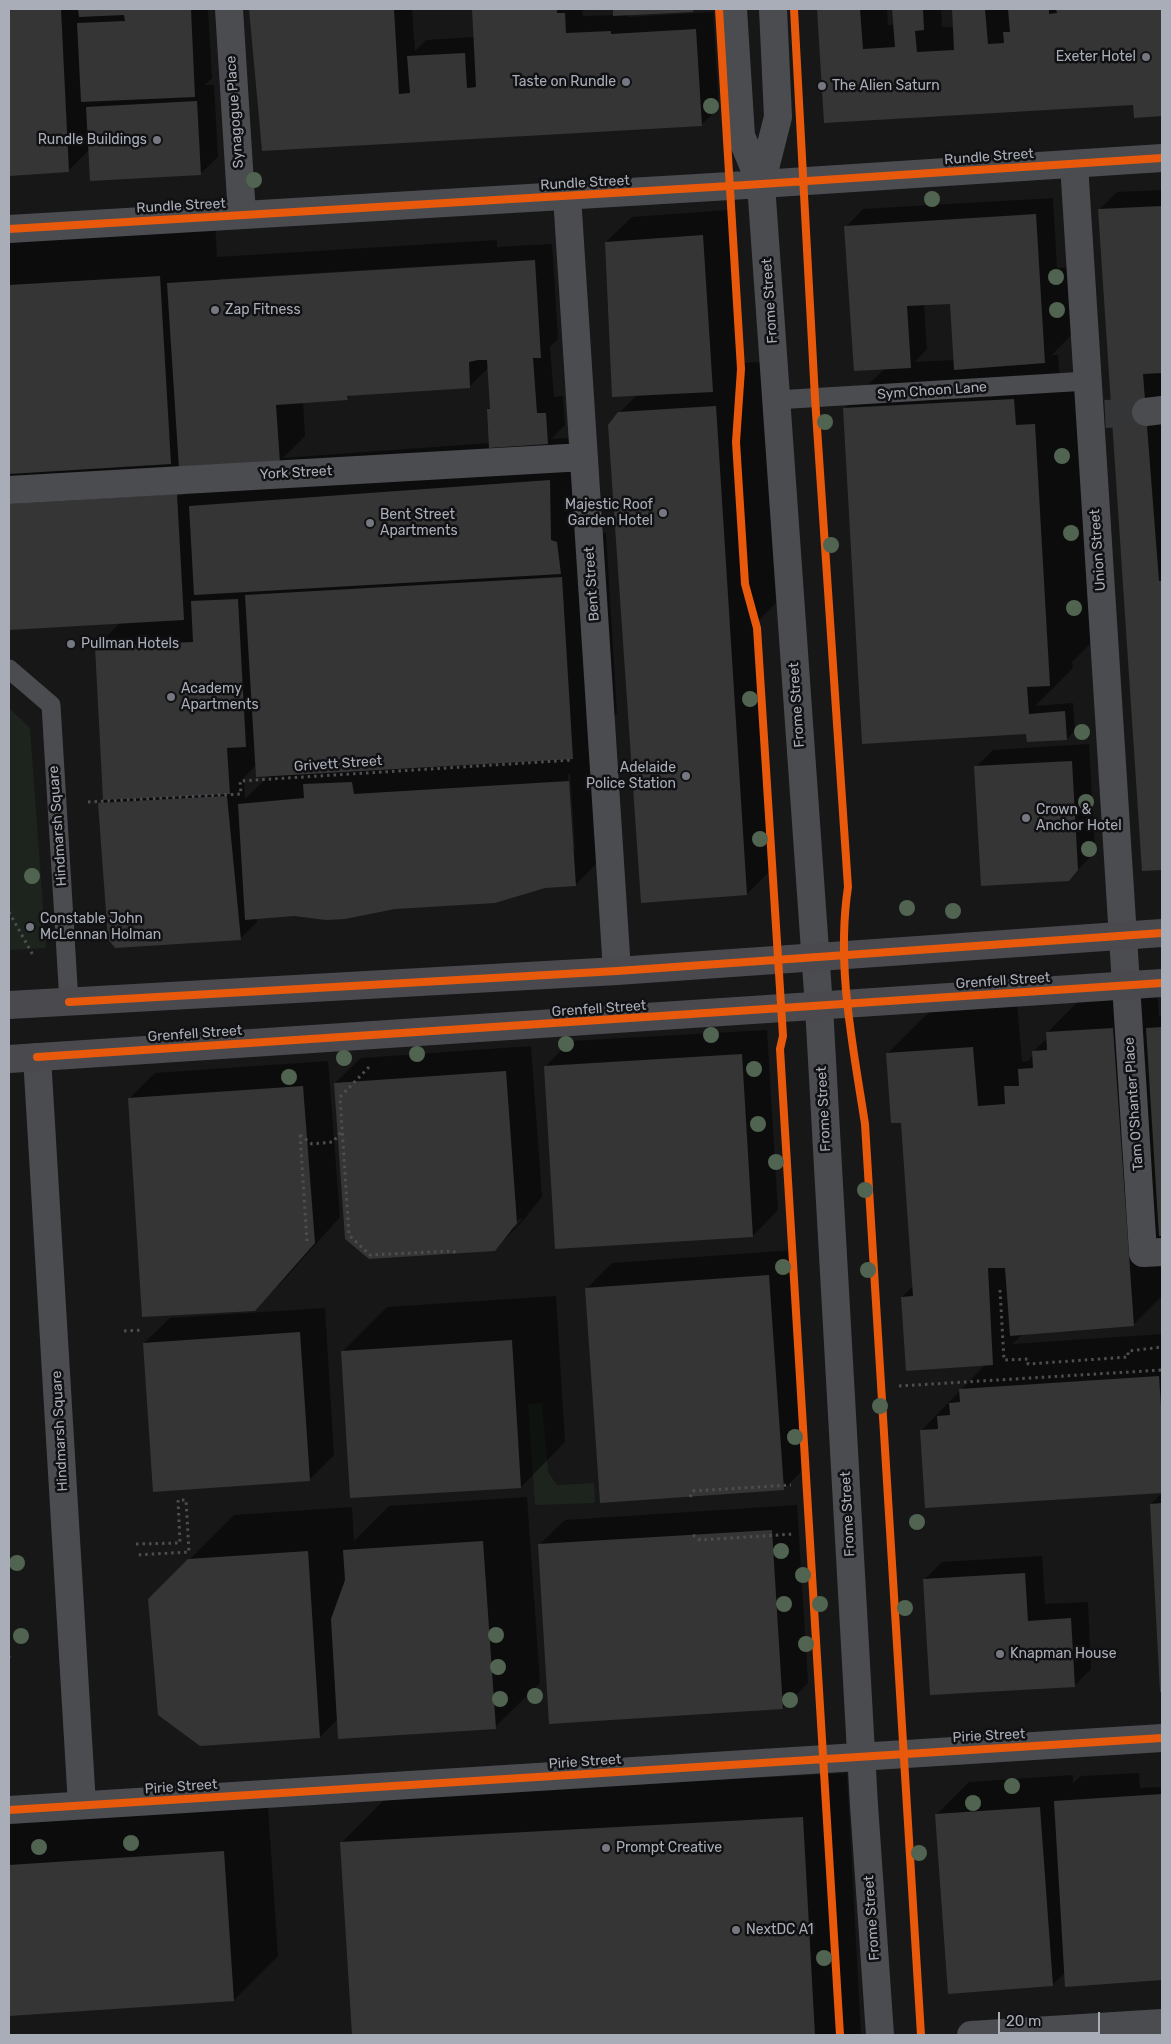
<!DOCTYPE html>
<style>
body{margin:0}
#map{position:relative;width:1171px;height:2044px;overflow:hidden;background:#171717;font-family:Rubik,sans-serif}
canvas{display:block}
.frame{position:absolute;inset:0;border:10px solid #a8adb8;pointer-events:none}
.scale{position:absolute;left:998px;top:2012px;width:102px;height:22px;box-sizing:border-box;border:2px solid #a8adb8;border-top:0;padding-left:6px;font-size:15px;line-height:18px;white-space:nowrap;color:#a8adb8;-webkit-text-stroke:4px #111113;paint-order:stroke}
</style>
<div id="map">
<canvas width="1171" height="2044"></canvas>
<div class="frame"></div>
<div class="scale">20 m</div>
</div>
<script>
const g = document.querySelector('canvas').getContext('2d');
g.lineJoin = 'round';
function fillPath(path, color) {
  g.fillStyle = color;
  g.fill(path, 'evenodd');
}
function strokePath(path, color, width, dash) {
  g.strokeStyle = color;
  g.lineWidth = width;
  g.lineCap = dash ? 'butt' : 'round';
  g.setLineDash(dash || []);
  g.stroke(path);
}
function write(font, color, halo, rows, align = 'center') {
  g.font = font + ' Rubik,sans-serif';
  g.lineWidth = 5;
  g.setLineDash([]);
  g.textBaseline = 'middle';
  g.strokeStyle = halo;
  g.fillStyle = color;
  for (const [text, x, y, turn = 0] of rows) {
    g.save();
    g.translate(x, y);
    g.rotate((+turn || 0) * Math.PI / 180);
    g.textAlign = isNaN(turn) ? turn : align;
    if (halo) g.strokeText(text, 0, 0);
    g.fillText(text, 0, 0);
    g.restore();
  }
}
fillPath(new Path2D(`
 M9,708l21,20 16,220 -37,2z
 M542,1403l6,69 9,13 37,-2 1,20 -60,2 -7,-101z`), '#1d241e');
fillPath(new Path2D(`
 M9,9h199l4,69 -7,7h9l4,72 -18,17 -111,-24 -21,21 -59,4z
 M250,9h162l3,42 11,-11 49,-3 -2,-28h109l1,7 32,-1 -1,-6h80l-2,2 -64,3v3l85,-5 6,96 -18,17 -438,25z
 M818,9h69l1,16 7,-1 -2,-15h50l-2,2 1,16h12l-1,-18h209v106l-27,2 -1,-13 -309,18z
 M1162,190v679l-19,1 -44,-660 18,-18z
 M1053,198l4,70 17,-1 3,62 -25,26h6l2,26 19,-1 15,260 -22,22 1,6 -38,38 38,-3 2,27 -8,9 -40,-6 -182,-325 40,-40 -39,-141 17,-18zM951,302l3,58 -39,2 12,-13 -3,-45z
 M728,210l10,153 22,-1 16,241 -19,19 15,247 -25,25 -128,-481 18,-18 -31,-153 26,-25z
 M215,221l2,36 280,-17v7l55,-3 6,95 -8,8 4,50 9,-1 2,29 -14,14 43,-3 1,60 6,2 3,30 -5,6 7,-1 11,180 -25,25 28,102 -45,45 -31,2 -287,31v4l-17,17 -140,-135 4,-5 -8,-152 25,-25 -112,7v-124l174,-10v-3l-174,11v-269zM478,263v2l-259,16v-2zM489,367l2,39 -3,3 2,34 -207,15 22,-22 -2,-34 44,-3 5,-5 118,-8zM256,765l14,10 -25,24 -1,-19h-2zM568,774h2l5,75h-3z
 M1089,744l6,108 -27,28 -92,-113 17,-17z
 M1157,984l2,33 3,-3v282l-29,29 -110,9 -11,10 150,-10v157l-236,16 -5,-76 64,-66 -83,-68 11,-11 -10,-165 -15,-68 44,-44 85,-6 5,59 6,-1 5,-6v-3l14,-14v-5l44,-45z
 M767,1030l11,180 -25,26 -208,-169 25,-26z
 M531,1046l11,151 -22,27 -26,26 -159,-167 26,-25zM520,1218l2,1 -6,8h-3z
 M328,1061l12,156 -60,67 -26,26 -125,-211 26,-26z
 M794,1250l15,214 -25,25 -198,-200 26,-26z
 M556,1296l9,146 -44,45 -179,-135 45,-45z
 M325,1308l9,147 -25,25 -165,-137 26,-25z
 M1162,1493v198h-1l-10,-187z
 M527,1497l13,186 -45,44 -157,-8 -18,18 -171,-137 85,-85 118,-8 2,34 35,-35z
 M797,1505l11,178 -25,25 -244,-163 26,-25z
 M1042,1556l3,48 43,-2 3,67 -17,17 -149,-107 17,-17z
 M847,1773l14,262h-508l-11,-193 44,-44z
 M1139,1773l1,15 22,-1v192l-35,2 -61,-9 -14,13 -116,-170 33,-33 104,-7v8l8,-7z
 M268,1807l10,149 -44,44 -225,15v-191z`), '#0007');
fillPath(new Path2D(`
 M9,9h52l8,163 -60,4z
 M78,9h113l4,88 -114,5 -4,-79 48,-2 -1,-6 -45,2z
 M249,9h145l5,85 11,-1 -3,-37 58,-3 2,35 9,-1 -4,-78h85v4h8l1,20 45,-2v3l85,-5 6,97 -440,25z
 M613,9h80v3l-80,4z
 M817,9h43l3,40 32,-2 -3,-38h31l1,21 -9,1 2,21 37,-2 -2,-41h33l3,35 16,-1 -1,-11h7l-2,-23h41v5l8,-1 -1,-4h106v107l-28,2 -1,-13 -309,18z
 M197,101l4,74 -111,6 -4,-74z
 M1162,206v167l-19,1 16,207h3v289l-20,1 -44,-662z
 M1036,214l9,149 -91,7 -4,-66 -43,2 4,62 -57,3 -10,-145z
 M703,235l10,157 -101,5 -7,-155z
 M535,260l6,98h-8l4,55h9l2,31 -59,4 -2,-39h3l-3,-49h-9l-9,2 1,26 -123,8 1,4 -72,5 4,58 -101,6 -12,-186z
 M160,276l11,188 -162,10v-189z
 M1014,399l2,26 19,-1 15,262 -23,1 2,27 36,-3 2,29 -40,2 -1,-8 -164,10 -19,-336z
 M716,406l31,489 -106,8 -33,-478 10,-13z
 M550,480l1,60 6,2 4,32 -367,21 -5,-89z
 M177,494l7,126 -175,10v-126z
 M562,577l11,182 -317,18 -11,-182z
 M238,599l8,148 -19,1 3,46 -127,6 -8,-153 98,-5 -2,-41z
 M1072,761l6,109 -9,11 -88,5 -7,-120z
 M569,781l7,105 -31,2 -50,15 -100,6 -50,10 -19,1 -32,-4 -49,4 -7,-116 66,-6 -1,-14 49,-2 2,12z
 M227,796l14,144 -126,8 -7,-9 -10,-136z
 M1162,1027v209h-3l-13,-208z
 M1113,1028l21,298 -124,10 -5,-68h-17l5,97 -87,6 -5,-74 12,-1 -12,-173h-10l-5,-70 87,-6 5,59 27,-2 -1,-18h15l-1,-17 15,-1 -1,-17 15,-1 -1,-18z
 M742,1054l11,183 -198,12 -11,-183z
 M506,1071l11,152 -22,28 -126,8 -24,-20 -11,-156z
 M303,1086l12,157 -60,68 -113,6 -14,-219z
 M769,1275l15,215 -184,13 -15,-215z
 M300,1332l10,149 -157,11 -10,-149z
 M512,1340l9,148 -171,10 -9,-147z
 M1159,1376l3,45v72l-237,15 -5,-78 18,-1 -1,-13 13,-1 -1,-12 11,-1 -1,-13z
 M1162,1503v189h-2l-10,-188z
 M772,1530l11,179 -234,15 -11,-180z
 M483,1541l13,188 -158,10 -7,-120 14,-39 -2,-30z
 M308,1551l12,187 -120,8 -42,-31 -10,-116 40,-40z
 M1025,1573l3,48 43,-3 4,69 -145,8 -7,-116z
 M1162,1794v186l-97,7 -11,-186z
 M1040,1807l13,179 -105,8 -13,-180z
 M803,1817l12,218h-463l-12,-193z
 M224,1851l10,150 -225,15v-151z`), '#353536');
strokePath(new Path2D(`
 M1105,414l41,-2`), '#343537', 28, [28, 14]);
strokePath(new Path2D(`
 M88,802l153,-8 -1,-13 333,-21
 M9,912l25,45
 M369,1067l-29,30 9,138 21,20 83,-4 3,2
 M300,1135l7,106
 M300,1135l12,9 21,-2 8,-10
 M1000,1290l4,70 24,-1v5l100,-7v-6l34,-4
 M124,1331l18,-1
 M899,1386l263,-16
 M690,1497l3,-6 98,-6
 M693,1535l7,5 94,-6
 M136,1544l44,-1 -2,-43h8l3,52 -53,3
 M9,1657l1,1`), '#4d4e52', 3, [2.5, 4]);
strokePath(new Path2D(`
 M776,400l311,-19
 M9,669l42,36 18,297`), '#4b4c50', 19);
strokePath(new Path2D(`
 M229,9l13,206
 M1074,164l69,1089 19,-1
 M567,196l50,775
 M1146,412l16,-2
 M9,490l575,-33
 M37,1057l45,748
 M971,2035l191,-12`), '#4b4c50', 28);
strokePath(new Path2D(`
 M733,9l8,127 20,48
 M773,9l5,108 -17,67 58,823 45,798 16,230
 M9,229l721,-43 432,-28
 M9,1810l1153,-72`), '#4b4c50', 28);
strokePath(new Path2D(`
 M9,1005l608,-34 545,-38
 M9,1059l1153,-76`), '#4a4a4e', 28);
strokePath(new Path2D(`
 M719,9l22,360 -5,73 9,142 12,44 26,408 -3,13 60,986
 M794,9l21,389 33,489c-12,79 5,159 17,237l56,911
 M9,229l721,-43 432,-28
 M69,1002l548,-31 545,-38
 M37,1057l1125,-74
 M9,1810l1153,-72`), '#e8590c', 8);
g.fillStyle = '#506451';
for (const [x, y] of [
 [711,106],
 [254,180],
 [932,199],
 [1056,277],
 [1057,310],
 [825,422],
 [1062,456],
 [1071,533],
 [831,545],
 [1074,608],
 [750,699],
 [1082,732],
 [1086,802],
 [760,839],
 [1089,849],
 [32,876],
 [907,908],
 [953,911],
 [711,1035],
 [566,1044],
 [417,1054],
 [344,1058],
 [754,1069],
 [289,1077],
 [758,1124],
 [776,1162],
 [865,1190],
 [783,1267],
 [868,1270],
 [880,1406],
 [795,1437],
 [917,1522],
 [781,1551],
 [17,1563],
 [803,1575],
 [784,1604],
 [820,1604],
 [905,1608],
 [496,1635],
 [21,1636],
 [806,1644],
 [498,1667],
 [535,1696],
 [500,1699],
 [790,1700],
 [1012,1786],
 [973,1803],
 [131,1843],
 [39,1847],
 [919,1853],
 [824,1958]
]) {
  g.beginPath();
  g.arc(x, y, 8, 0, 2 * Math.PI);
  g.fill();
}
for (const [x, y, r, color] of [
 [1146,57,5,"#757880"],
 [626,82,5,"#757880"],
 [822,86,5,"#757880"],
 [157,140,5,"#757880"],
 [215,310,5,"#757880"],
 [663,513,5,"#757880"],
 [370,523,5,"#757880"],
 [71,644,5,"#757880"],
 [171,697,5,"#757880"],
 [686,776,5,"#757880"],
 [1026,818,5,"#757880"],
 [30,927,5,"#757880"],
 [1000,1654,5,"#757880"],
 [606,1848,5,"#757880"],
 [736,1930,5,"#757880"]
]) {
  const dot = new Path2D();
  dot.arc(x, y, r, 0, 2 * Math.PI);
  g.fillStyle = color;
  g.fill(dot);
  strokePath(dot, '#111113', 2);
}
write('14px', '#a8adb8', '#111113', [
 ["Exeter Hotel",1136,57,"right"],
 ["Taste on Rundle",616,82,"right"],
 ["The Alien Saturn",832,86],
 ["Rundle Buildings",147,140,"right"],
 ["Zap Fitness",225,310],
 ["Majestic Roof",653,505,"right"],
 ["Garden Hotel",653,521,"right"],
 ["Bent Street",380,515],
 ["Apartments",380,531],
 ["Pullman Hotels",81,644],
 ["Academy",181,689],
 ["Apartments",181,705],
 ["Adelaide",676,768,"right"],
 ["Police Station",676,784,"right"],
 ["Crown &",1036,810],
 ["Anchor Hotel",1036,826],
 ["Constable John",40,919],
 ["McLennan Holman",40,935],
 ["Knapman House",1010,1654],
 ["Prompt Creative",616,1848],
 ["NextDC A1",746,1930]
], 'left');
write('14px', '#a8adb8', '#111113', [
 ["Synagogue Place",235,112,-94],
 ["Rundle Street",989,157,-4],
 ["Rundle Street",585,183,-3],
 ["Rundle Street",181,206,-3],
 ["Frome Street",770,301,-94],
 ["Sym Choon Lane",932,391,-4],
 ["York Street",296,473,-3],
 ["Union Street",1098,550,-94],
 ["Bent Street",592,584,-94],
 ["Frome Street",797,705,-94],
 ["Grivett Street",338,764,-4],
 ["Hindmarsh Square",58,826,-94],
 ["Grenfell Street",1003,981,-4],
 ["Grenfell Street",599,1009,-4],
 ["Grenfell Street",195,1034,-4],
 ["Tam O'Shanter Place",1134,1104,-94],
 ["Frome Street",824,1109,-93],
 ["Hindmarsh Square",60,1431,-93],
 ["Frome Street",848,1514,-93],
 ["Pirie Street",989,1736,-3],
 ["Pirie Street",585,1762,-4],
 ["Pirie Street",181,1787,-4],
 ["Frome Street",872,1918,-94]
]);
</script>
